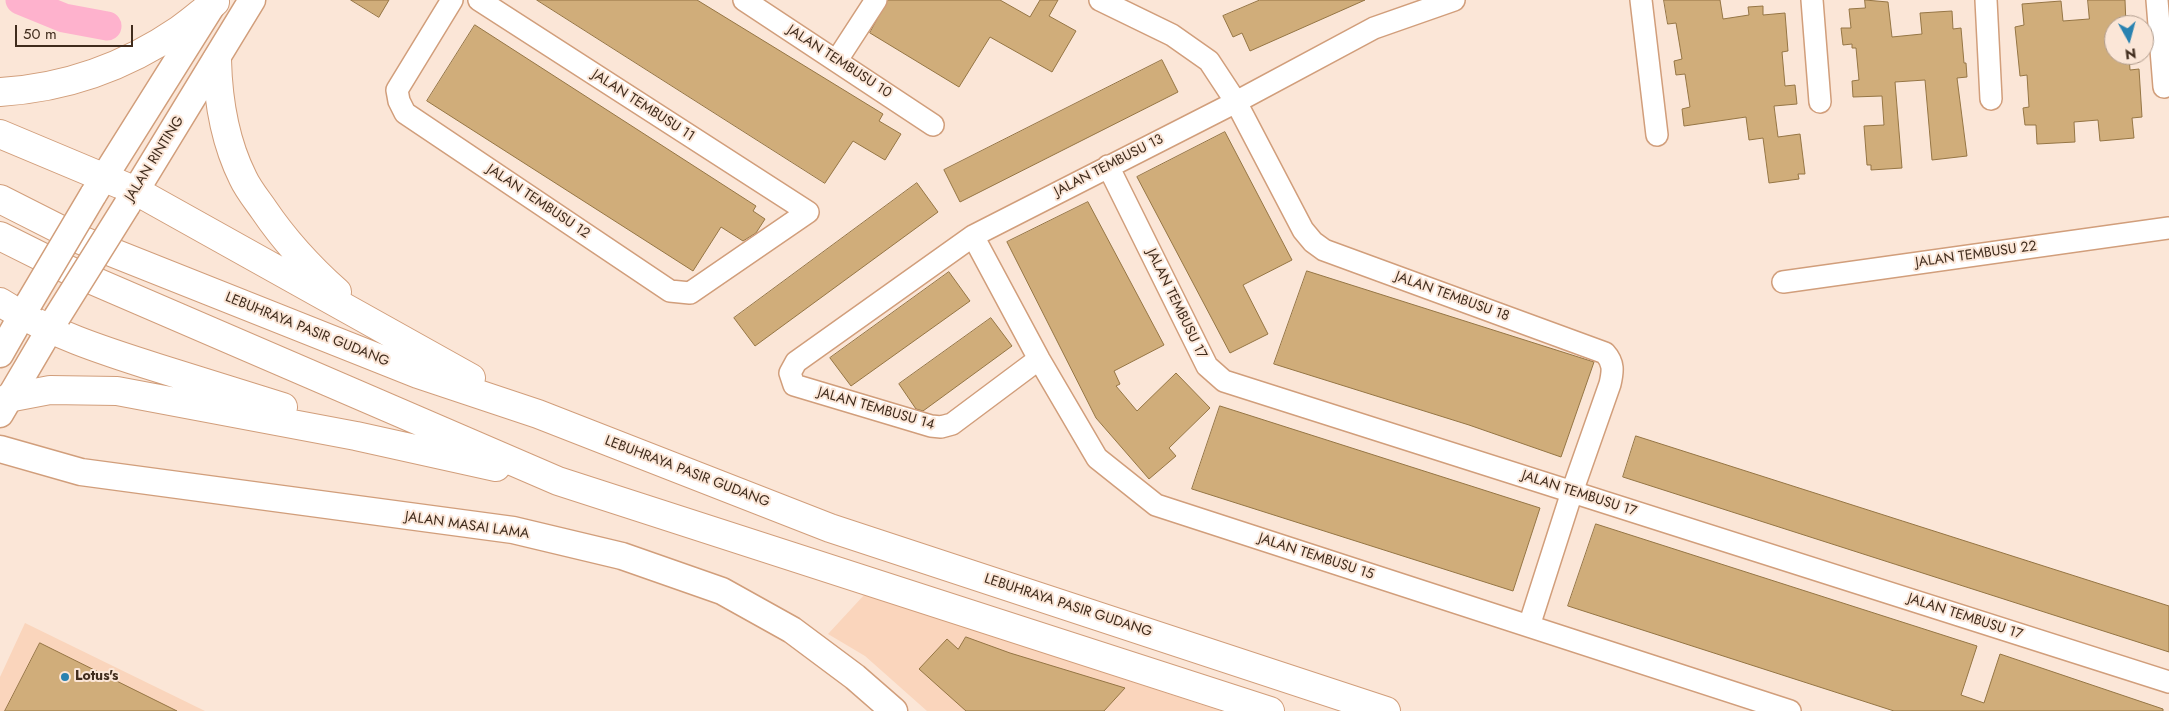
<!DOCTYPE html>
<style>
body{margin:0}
#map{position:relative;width:2169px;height:711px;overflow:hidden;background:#fbe6d7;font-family:Jost,sans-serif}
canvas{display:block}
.north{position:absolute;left:2104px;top:15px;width:50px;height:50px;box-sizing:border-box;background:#fbe6d7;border:1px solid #b09c8d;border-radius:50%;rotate:173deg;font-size:14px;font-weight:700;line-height:20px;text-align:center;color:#402c1d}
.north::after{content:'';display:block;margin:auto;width:18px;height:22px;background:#2982b0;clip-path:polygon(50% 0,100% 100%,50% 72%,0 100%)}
.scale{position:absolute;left:15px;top:25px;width:118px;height:22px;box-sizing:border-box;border:2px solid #402c1d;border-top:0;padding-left:6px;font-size:15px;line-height:18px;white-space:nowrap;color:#402c1d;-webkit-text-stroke:4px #fbe6d7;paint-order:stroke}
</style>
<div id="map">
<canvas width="2169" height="711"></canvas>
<div class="north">N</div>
<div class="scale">50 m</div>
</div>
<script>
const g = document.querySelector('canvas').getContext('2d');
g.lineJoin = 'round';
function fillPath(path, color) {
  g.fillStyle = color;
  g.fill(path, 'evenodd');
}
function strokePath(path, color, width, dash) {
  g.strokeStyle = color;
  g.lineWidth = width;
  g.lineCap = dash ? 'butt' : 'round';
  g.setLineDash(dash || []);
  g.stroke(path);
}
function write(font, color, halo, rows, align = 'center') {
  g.font = font + ' Jost,sans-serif';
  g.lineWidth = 4;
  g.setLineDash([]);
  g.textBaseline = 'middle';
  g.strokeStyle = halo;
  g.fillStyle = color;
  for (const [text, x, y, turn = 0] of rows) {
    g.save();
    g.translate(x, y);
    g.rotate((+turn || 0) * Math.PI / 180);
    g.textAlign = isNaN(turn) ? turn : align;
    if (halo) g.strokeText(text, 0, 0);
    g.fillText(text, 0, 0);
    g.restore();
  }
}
fillPath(new Path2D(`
 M865,594l356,117h-294l-62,-55 -37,-22z
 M25,623l180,88h-205v-34z`), '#fad5bc');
strokePath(new Path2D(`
 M20,0l44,18 43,8`), '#feb2cd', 29);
const building = new Path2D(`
 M351,0h38l-10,17z
 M537,0h160l186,114 -4,7 22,13 -16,26 -32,-19 -28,42z
 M888,0h112l30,17 10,-17h18l-9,16 27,15 -24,41 -62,-35 -31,50 -89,-54z
 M1260,0h105l-115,51 -8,-18 -9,4 -10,-21z
 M1664,0h56l3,19 26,-4 -1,-8 15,-1v9l22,-2 3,38 -6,1 3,34 10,-1 2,19 -23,2 4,31 22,-3 5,40h-7l1,5 -30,4 -6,-45 -14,2 -3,-23 -62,9 -2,-17 8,-2 -5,-33 -9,1 -2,-14 8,-2 -6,-36 -8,1z
 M1865,0l23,2 4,35 30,-3 -2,-21 32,-2 1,18 8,-1 3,35h2l1,14 -10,1 10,78 -35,4 -7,-80 -30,2 7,86 -31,2v-5h-4l-3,-39 20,-1 -2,-29 -29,1 -1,-16 7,-1 -3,-32h-4v-4l-9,1 -2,-17h10l-2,-19 16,-1z
 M2088,0h37l1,25h-12v30h15l1,15 9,-1 3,48 -10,1 2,20 -34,3 -2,-21 -24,2 1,20 -38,2 -1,-19h-11l-2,-17 6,-1 -2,-32 -7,1 -5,-49 9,-2 -2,-21 39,-3 2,20 26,-2z
 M475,25l281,181 -3,5 12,8 -9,14 -13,8 -22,-14 -28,44 -266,-170z
 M1162,60l16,32 -218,110 -16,-32z
 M1225,132l67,128 -49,25 25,49 -38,19 -93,-176z
 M917,183l21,29 -183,134 -21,-28z
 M1088,202l76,143 -50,26 6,13 -4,2 21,25 39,-38 34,35 -41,40 7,8 -27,23 -53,-61 -89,-176z
 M1307,271l287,91 -33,95 -92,-32 -195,-61z
 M949,272l21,29 -119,85 -21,-28z
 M991,318l21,28 -89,65 -7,-2 -17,-25z
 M1220,406l320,102 -27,83 -321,-102z
 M1636,436l533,170v46l-546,-175z
 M1596,524l381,122 -16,49 23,8 16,-49 163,55v2h-269l-326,-105z
 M966,637l44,16 115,35 -21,23h-138l-47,-42 28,-30 11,10z
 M40,643l137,68h-172z`);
fillPath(building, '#d0ad7a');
strokePath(building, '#957544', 1);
const minor = new Path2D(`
 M452,0l-55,90 2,11 6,12 265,178 20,2 118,-81 -329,-212
 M744,0l189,125
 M1100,0l72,35 37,26 27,41 67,128 10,12 11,8 281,103c9,10 8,18 5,31l-38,108 -43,134
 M1641,0l16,135
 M1812,0l8,102
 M1986,0l5,99
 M2157,0l7,87
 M837,60l39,-60
 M1108,166l99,200 17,15 945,301
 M973,236l66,123 58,99 59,47 634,206
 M1783,282l386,-54
 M1039,359l-87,65 -11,3 -10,-1 -137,-41 -4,-12 6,-11 177,-126 263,-134 138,-74 80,-28`);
const major = new Path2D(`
 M93,195l118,-188
 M127,205l125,-205
 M0,354l29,-51
 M0,414l57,-97
 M0,449l81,23 432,58 109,26 100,35 70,39 63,47 39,34`);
const highway = new Path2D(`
 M217,60c1,39 8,82 26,118 5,11 14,22 21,32 21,31 45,57 73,82
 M0,92c65,-4 125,-25 179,-62 12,-8 24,-19 36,-28
 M0,134l136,57 335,187
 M0,199l81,41 337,134 120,40 292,114 556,183
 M0,236l64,32 494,213 712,230
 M0,302c48,31 104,49 158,66 42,13 83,26 125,39
 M8,398l42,-8 67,1 239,45 140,31`);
strokePath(minor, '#d19e7b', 24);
strokePath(major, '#d19e7b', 29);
strokePath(highway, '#d19e7b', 30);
strokePath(minor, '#fff', 21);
strokePath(major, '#fff', 26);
strokePath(highway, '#fff', 28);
const majorBridge = new Path2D(`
 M29,303l64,-108
 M57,317l70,-112`);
strokePath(majorBridge, '#d19e7b', 29, []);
strokePath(majorBridge, '#fff', 26);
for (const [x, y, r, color] of [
 [65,677,5,"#2982b0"]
]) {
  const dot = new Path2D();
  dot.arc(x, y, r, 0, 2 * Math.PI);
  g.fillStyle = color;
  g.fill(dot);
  strokePath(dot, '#fbe6d7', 2);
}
write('14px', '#402c1d', '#fbe6d7', [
 ["JALAN TEMBUSU 10",839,62,33],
 ["JALAN TEMBUSU 11",643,106,33],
 ["JALAN RINTING",155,159,-58],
 ["JALAN TEMBUSU 13",1109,166,-27],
 ["JALAN TEMBUSU 12",538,202,34],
 ["JALAN TEMBUSU 22",1976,255,-8],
 ["JALAN TEMBUSU 18",1452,297,20],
 ["JALAN TEMBUSU 17",1176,304,64],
 ["LEBUHRAYA PASIR GUDANG",307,330,22],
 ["JALAN TEMBUSU 14",876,409,16],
 ["LEBUHRAYA PASIR GUDANG",687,472,21],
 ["JALAN TEMBUSU 17",1579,494,18],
 ["JALAN MASAI LAMA",467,526,8],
 ["JALAN TEMBUSU 15",1316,557,18],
 ["LEBUHRAYA PASIR GUDANG",1068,606,18],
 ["JALAN TEMBUSU 17",1965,617,18]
]);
write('bold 14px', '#402c1d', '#fbe6d7', [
 ["Lotus's",75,677]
], 'left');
</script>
